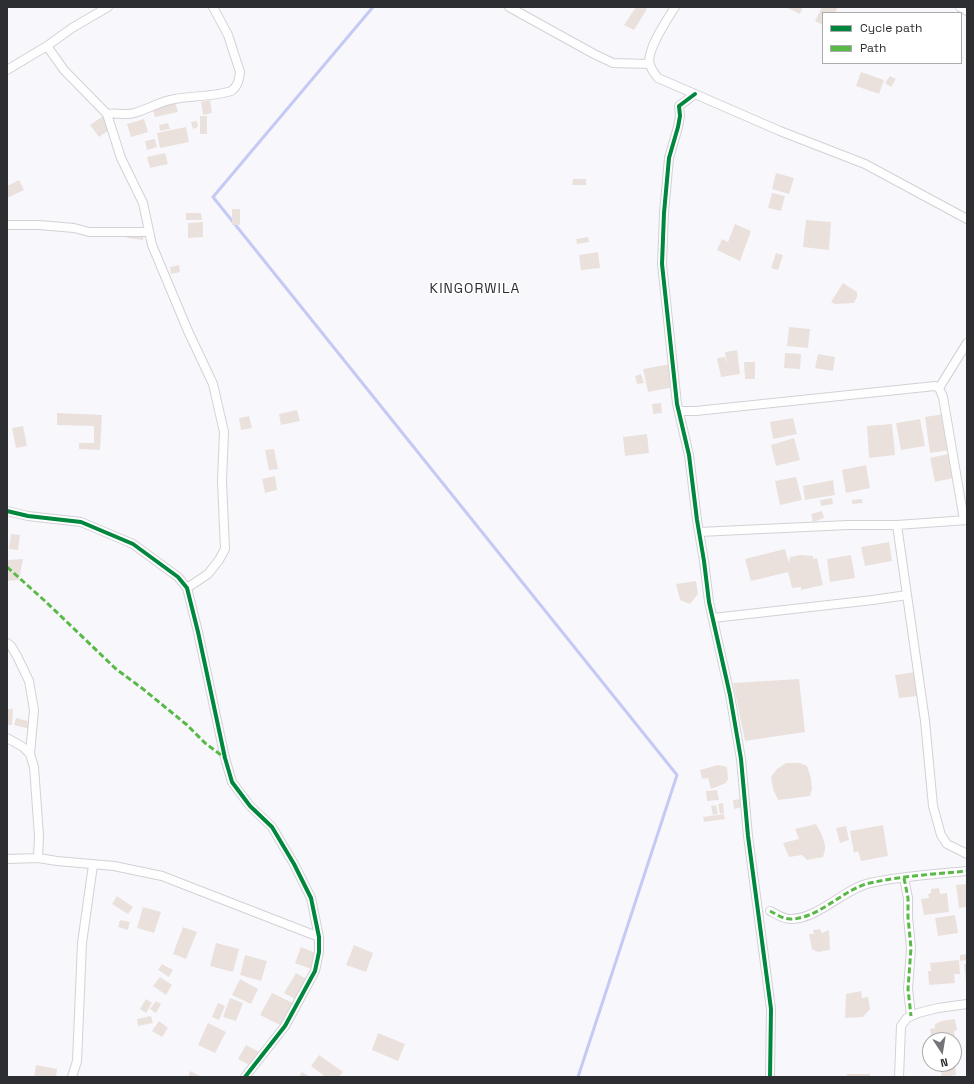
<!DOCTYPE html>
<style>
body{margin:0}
#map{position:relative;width:974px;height:1084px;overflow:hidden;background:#f8f8fc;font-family:"Space Grotesk",sans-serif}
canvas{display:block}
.frame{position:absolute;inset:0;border:8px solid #2d2e31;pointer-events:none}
.legend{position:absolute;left:822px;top:12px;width:140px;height:52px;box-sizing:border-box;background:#fff;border:1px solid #ababad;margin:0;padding:5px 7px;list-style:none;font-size:12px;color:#2d2e31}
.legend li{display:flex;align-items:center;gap:8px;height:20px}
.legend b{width:20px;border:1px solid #ababad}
.north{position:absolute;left:922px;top:1032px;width:40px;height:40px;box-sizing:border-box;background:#fff;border:1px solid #ababad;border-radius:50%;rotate:168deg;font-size:11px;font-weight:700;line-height:16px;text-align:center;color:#2d2e31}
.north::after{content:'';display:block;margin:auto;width:14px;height:18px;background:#747578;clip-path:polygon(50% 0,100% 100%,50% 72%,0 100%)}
</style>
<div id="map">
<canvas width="974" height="1084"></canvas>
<div class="frame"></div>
<ul class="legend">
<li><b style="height:5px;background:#00873e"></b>Cycle path</li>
<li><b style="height:5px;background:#58b947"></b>Path</li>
</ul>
<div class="north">N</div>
</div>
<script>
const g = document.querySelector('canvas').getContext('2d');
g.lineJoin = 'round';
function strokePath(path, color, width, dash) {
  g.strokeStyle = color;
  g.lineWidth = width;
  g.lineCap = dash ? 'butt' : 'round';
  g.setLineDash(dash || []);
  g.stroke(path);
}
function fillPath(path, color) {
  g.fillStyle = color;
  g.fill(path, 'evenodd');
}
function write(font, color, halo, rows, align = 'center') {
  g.font = font + ' "Space Grotesk",sans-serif';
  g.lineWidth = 3;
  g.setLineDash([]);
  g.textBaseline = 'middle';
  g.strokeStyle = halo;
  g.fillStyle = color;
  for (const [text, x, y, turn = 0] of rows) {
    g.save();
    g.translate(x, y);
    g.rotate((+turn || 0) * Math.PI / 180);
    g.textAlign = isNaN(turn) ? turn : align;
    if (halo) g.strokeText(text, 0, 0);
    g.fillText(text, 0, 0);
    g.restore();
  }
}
strokePath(new Path2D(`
 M373,7l-160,190 464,578 -99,302`), '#c4c9f5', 3);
fillPath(new Path2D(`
 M636,7h8l3,2 -13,21 -10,-5z
 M785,7h18l-3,7z
 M822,7h16l-3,6h-12v12l-8,-4z
 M861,72l23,8 -5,14 -23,-8z
 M890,76l6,3 -5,8 -6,-4z
 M210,100l2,13 -9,2 -2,-13z
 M175,101l3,11 -23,5 -3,-10z
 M106,114l9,12 -16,11 -9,-12z
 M200,116h7v18h-7z
 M144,119l4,13 -17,5 -4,-13z
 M197,121l1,6 -5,2 -2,-7z
 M168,123l2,6 -10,2 -1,-6z
 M186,127l3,15 -29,6 -3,-15z
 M155,139l2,8 -10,3 -2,-9z
 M165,153l3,11 -18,4 -3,-11z
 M776,173l18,5 -5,16 -17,-5z
 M573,179h13v6h-14z
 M19,180l5,10 -17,8v-12z
 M772,193l13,3 -4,15 -13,-3z
 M232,209h8v16h-8z
 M186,213h15l1,7h-16z
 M806,220l25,2 -2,28 -26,-3z
 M203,222v15l-15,1v-15z
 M735,224l16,7 -11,30 -23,-11 5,-11 6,3z
 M128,231l16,2 -1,7 -16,-2z
 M588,237l1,5 -12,2 -1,-5z
 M598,252l2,16 -19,2 -2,-15z
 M776,253l7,2 -5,15 -7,-2z
 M179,265l1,7 -9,2 -1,-7z
 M843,283l14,9v5l-3,6 -19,1 -4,-2z
 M789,327l21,2 -2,19 -21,-2z
 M737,350l3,24 -19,3 -4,-19 8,-1 2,8 -2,-13z
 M785,353l16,1 -1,15 -16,-1z
 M818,354l17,3 -2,14 -18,-3z
 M744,362h11v17h-10z
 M670,364l4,23 -26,5 -5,-23z
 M641,374l3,9 -7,1 -2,-8z
 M661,403l1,10 -9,1 -1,-10z
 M297,410l3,11 -19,4 -2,-11z
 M57,413l45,2 -2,35 -21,-1v-6h15v-17l-37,-1z
 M944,414l6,36 -20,3 -5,-36z
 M249,416l3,12 -11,2 -2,-12z
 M793,418l4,16 -24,5 -3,-17z
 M920,419l5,27 -24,4 -5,-27z
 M892,424l3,31 -26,3 -2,-32z
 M23,426l4,20 -11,2 -4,-20z
 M647,434l2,19 -24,3 -2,-19z
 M794,438l6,22 -24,6 -5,-21z
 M274,449l4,20 -9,1 -4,-20z
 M948,454l5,24 -18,4 -5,-24z
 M866,465l4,23 -24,5 -4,-23z
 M275,476l2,14 -12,3 -3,-14z
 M796,477l6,23 -22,5 -5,-24z
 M833,480l2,15 -30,5 -2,-14z
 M832,498l1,6 -12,2 -1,-6z
 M862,499l1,4 -11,1v-4z
 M822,511l2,7 -11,4 -2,-8z
 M11,534l9,1 -2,15 -9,-1z
 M889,542l3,19 -27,5 -4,-19z
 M785,549l4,14 1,-6 10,-2 13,1v3l4,-1 6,27 -22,5v-3l-9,1 -4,-16 -37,9 -6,-22z
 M851,555l4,23 -25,4 -3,-23z
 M23,559l-4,21 -12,1v-21z
 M696,581l2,13 -8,10 -10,-4 -4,-16z
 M915,672l5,19 -3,5 -18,2 -4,-23z
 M799,679l6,53 -60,9 -12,-58z
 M7,709h6l-1,16h-5z
 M16,718l20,5 -2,7 -20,-5z
 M786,763h14l7,3 4,12 1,11 -2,7 -32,4 -5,-11 -2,-12 6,-8z
 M718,765l9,2 1,12 -2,4 -15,6 -3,-11 -6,1 -2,-9z
 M717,790l2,10 -12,1 -1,-10z
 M741,799l1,8 -8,2 -1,-9z
 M723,803l1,10 -4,1 -2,-10z
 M716,805l2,9 -5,1 -2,-9z
 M724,814l1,5 -21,3 -1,-5z
 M816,824l6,11 3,10v5l-2,7 -16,3 -5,-5 -13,2 -6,-14 16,-4 -4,-10z
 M883,825l5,31 -27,5 -3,-10 -4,2 -4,-22z
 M846,826l3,14 -9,3 -4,-15z
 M967,884v23l-8,1 -3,-23z
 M939,888l1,6 7,-1 2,19 -25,3 -3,-16 8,-1 -1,-4 3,-1v-4z
 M117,896l16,11 -5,7 -16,-10z
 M143,907l18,5 -7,21 -17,-5z
 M955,915l3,18 -20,3 -3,-18z
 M120,920l10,2 -2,8 -10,-3z
 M183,927l14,5 -11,27 -13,-5z
 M820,929l2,4 7,-3 1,20 -12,2 -6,-3 -3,-15h5l-1,-4z
 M216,943l23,6 -6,23 -23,-6z
 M354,945l19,8 -7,19 -20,-7z
 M301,947l17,7 -7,15 -16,-6z
 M966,954l1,6 -7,1v-6z
 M245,955l22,6 -6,20 -21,-6z
 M959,960l1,14h-6l1,9 -26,2 -1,-14h3l-1,-8z
 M162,964l11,6 -4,7 -11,-7z
 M964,964h3v17h-1z
 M296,973l18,10 -12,20 -18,-10z
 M160,977l12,8 -6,10 -13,-9z
 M240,979l18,10 -7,15 -19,-9z
 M861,991l1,7 6,-1 2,12 -7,8 -18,1 1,-24z
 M272,993l21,10 -11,23 -22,-11z
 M230,998l13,5 -7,18 -13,-4z
 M146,999l6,4 -6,10 -6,-4z
 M156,1001l5,3 -5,9 -6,-4z
 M218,1003l7,3 -6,14 -7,-3z
 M151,1016l2,7 -15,3 -1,-7z
 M955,1019l2,11 -3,1 1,6 -17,3 -4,-5h-3l-1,-6 5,-1v-4l7,-3z
 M159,1021l9,7 -6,9 -10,-6z
 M208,1023l18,9 -11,21 -17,-8z
 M378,1033l27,11 -7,17 -26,-11z
 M246,1045l19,10 -8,14 -19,-10z
 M319,1055l24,17 -4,5h-13l-15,-11z
 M36,1065l21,4 -1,8h-22z
 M955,1065l1,10 -14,2 -1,-5 7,-1v-5z
 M190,1071l12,6h-14z
 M302,1072l8,5h-11z
 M847,1074h23v3h-23z`), '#eae1dd');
const minor = new Path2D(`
 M509,7l85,47 19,9 36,1
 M675,7c-7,11 -30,45 -25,58 1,4 5,9 8,13l122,53 85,33 102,55
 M960,7l7,4
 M47,46l17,24 43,44c9,-2 19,2 27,-1 15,-4 26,-12 41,-14 15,-3 44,-3 56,-8 7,-4 8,-12 9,-19l-12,-37 -15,-28
 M7,70l40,-24 25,-18 36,-21
 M695,94l-16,12 1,10 -2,11 -9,31 -5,55 -2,51 15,140 12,51 8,65 7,41 5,41 21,93 11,64 7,77 23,173 -1,68
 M107,114l14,44 22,45 9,42 36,86 25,53 11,48 -2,49 3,68 -6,11 -11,14 -21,14
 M7,225h32l35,3 15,4h60
 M939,388l28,-45
 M679,411h17l239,-25 4,2 4,9 21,123
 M7,511l21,5 53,6 52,22 45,33 9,11 11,44 27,126 7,24 18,24 22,21 22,37 17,34 8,39v15l-4,19 -30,55 -40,51
 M897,525l28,196 8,85 8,29 6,9 20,10
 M699,532l149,-7h49l70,-5
 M713,618l160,-18 34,-5
 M7,643l4,3 6,10 12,25 5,29 -4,44
 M7,738l16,9 7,7 4,13 5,69 -1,22
 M7,859l31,-1 19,3 57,5 48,10 157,61
 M904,878l4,20v19l3,31 -3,41 3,27
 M770,911c6,3 13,8 20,8 29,0 53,-30 80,-36 32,-7 65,-9 97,-12
 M72,1077l5,-16 5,-118 11,-78
 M899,1077l2,-51 6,-8 11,-5 20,-5 29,-4`);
strokePath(minor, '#d2d2d6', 10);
strokePath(minor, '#fefeff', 8);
strokePath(new Path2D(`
 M7,567l38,34 71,68 27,20 44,36 18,18 20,15
 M904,878l4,20v19l3,31 -3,41 3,27
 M770,911c6,3 13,8 20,8 29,0 53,-30 80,-36 32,-7 65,-9 97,-12`), '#58b947', 3, [6, 3]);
strokePath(new Path2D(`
 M695,94l-16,12 1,10 -2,11 -9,31 -5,55 -2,51 15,140 12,51 8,65 7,41 5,41 21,93 11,64 7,77 23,173 -1,68
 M7,511l21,5 53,6 52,22 45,33 9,11 11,44 27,126 7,24 18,24 22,21 22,37 17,34 8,39v15l-4,19 -30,55 -40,51`), '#00873e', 4);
g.letterSpacing = '1px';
write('14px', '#2d2e31', '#fff', [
 ["KINGORWILA",475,289]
]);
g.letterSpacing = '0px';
</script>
